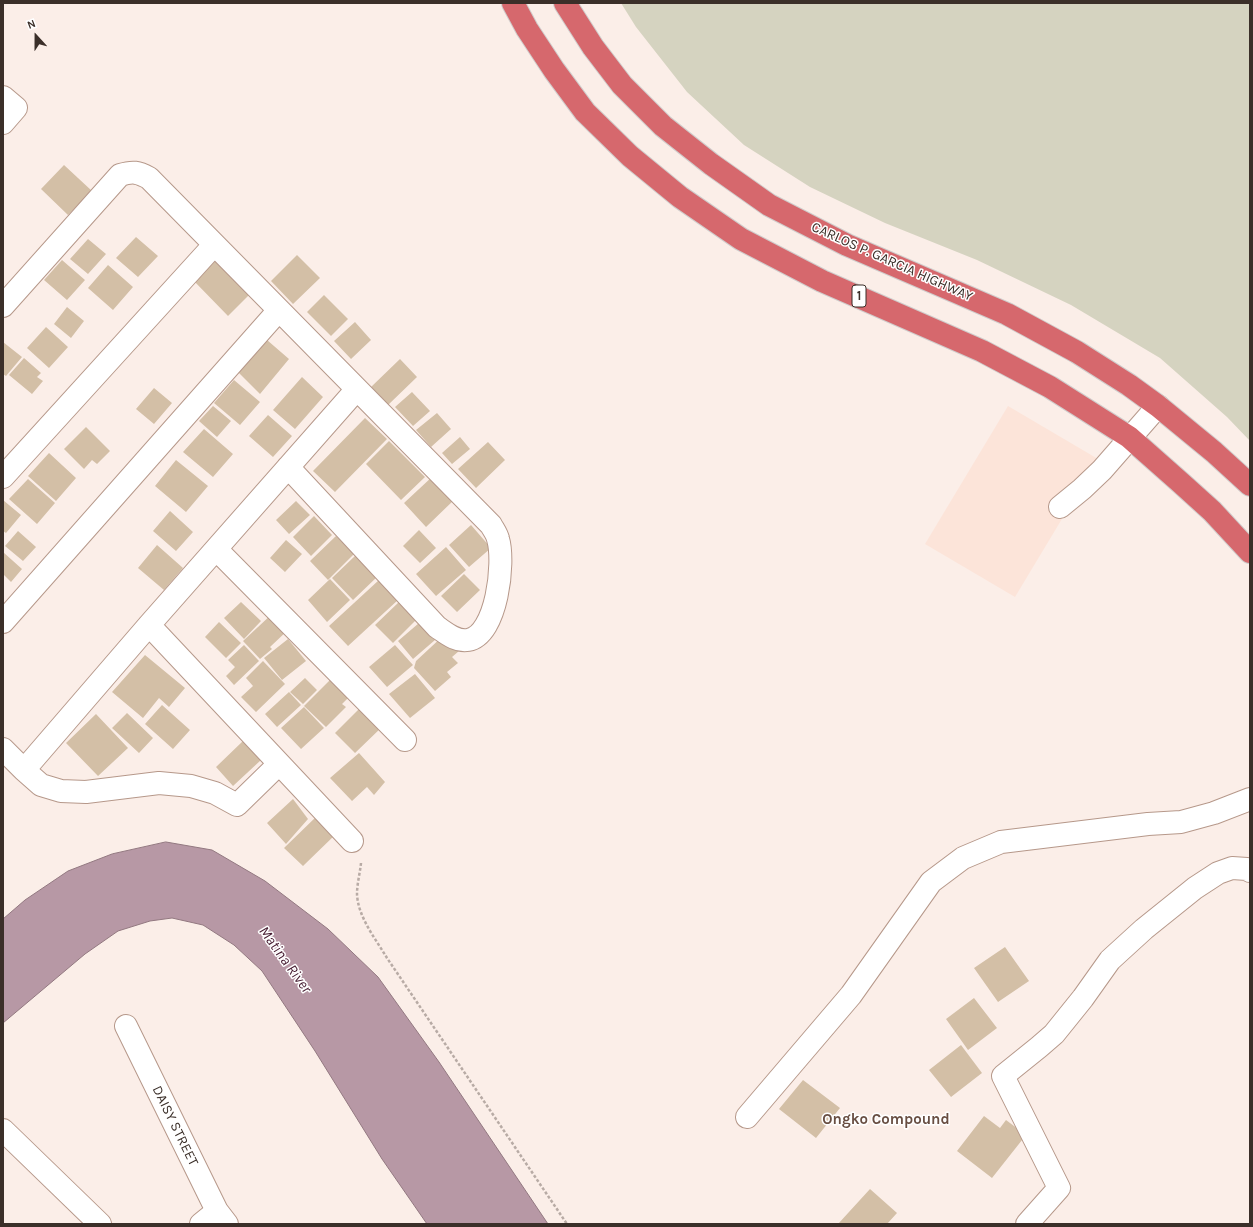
<!DOCTYPE html>
<style>
body{margin:0}
#map{position:relative;width:1253px;height:1227px;overflow:hidden;background:#fbeee8;font-family:Karla,sans-serif}
canvas{display:block}
.frame{position:absolute;inset:0;border:4px solid #3b2f29;pointer-events:none}
.north{position:absolute;left:16px;top:16px;width:40px;height:40px;-webkit-text-stroke:3px #fff;paint-order:stroke;rotate:339deg;font-size:11px;font-weight:700;line-height:16px;text-align:center;color:#3b2f29}
.north::after{content:'';display:block;margin:auto;width:14px;height:18px;background:#3b2f29;clip-path:polygon(50% 0,100% 100%,50% 72%,0 100%)}
</style>
<div id="map">
<canvas width="1253" height="1227"></canvas>
<div class="frame"></div>
<div class="north">N</div>
</div>
<script>
const g = document.querySelector('canvas').getContext('2d');
g.lineJoin = 'round';
function fillPath(path, color) {
  g.fillStyle = color;
  g.fill(path, 'evenodd');
}
function strokePath(path, color, width, dash) {
  g.strokeStyle = color;
  g.lineWidth = width;
  g.lineCap = dash ? 'butt' : 'round';
  g.setLineDash(dash || []);
  g.stroke(path);
}
function write(font, color, halo, rows, align = 'center') {
  g.font = font + ' Karla,sans-serif';
  g.lineWidth = 3;
  g.setLineDash([]);
  g.textBaseline = 'middle';
  g.strokeStyle = halo;
  g.fillStyle = color;
  for (const [text, x, y, turn = 0] of rows) {
    g.save();
    g.translate(x, y);
    g.rotate((+turn || 0) * Math.PI / 180);
    g.textAlign = isNaN(turn) ? turn : align;
    if (halo) g.strokeText(text, 0, 0);
    g.fillText(text, 0, 0);
    g.restore();
  }
}
fillPath(new Path2D(`
 M1008,406l90,53 -83,138 -90,-53z`), '#fce4d9');
fillPath(new Path2D(`
 M621,3h629v438l-23,-24 -67,-59 -89,-53 -94,-45 -92,-37 -75,-36 -66,-42 -57,-53 -51,-65z`), '#d5d3c0');
const water = new Path2D(`
 M166,842l46,8 53,31 63,48 50,48 61,85 109,162h-121l-45,-65 -67,-108 -53,-80 -28,-26 -31,-20 -31,-7 -22,3 -32,10 -33,23 -82,69v-104l22,-19 43,-29 44,-17z`);
fillPath(water, '#b798a5');
strokePath(water, '#927880', 1);
fillPath(new Path2D(`
 M64,165l28,26 -24,24 -27,-26z
 M136,237l22,19 -20,21 -22,-19z
 M88,239l18,15 -18,20 -18,-15z
 M297,255l23,23 -27,26 -22,-23z
 M215,259l36,34 -23,23 -35,-36z
 M62,260l23,20 -18,20 -23,-20z
 M108,265l25,22 -20,23 -25,-22z
 M324,295l24,24 -17,17 -24,-24z
 M67,307l17,14 -13,17 -17,-14z
 M355,322l16,18 -20,19 -17,-18z
 M46,327l22,20 -19,21 -22,-20z
 M267,340l22,19 -29,35 -22,-22z
 M3,342l19,15 -16,19 -3,-2z
 M24,358l17,15 -4,4 6,4 -11,13 -23,-19z
 M400,359l17,18 -29,28 -17,-18z
 M302,377l21,20 -28,32 -22,-19z
 M234,380l26,22 -20,23 -26,-22z
 M154,388l18,15 -18,21 -18,-15z
 M412,392l18,19 -17,15 -18,-19z
 M213,406l18,15 -14,16 -18,-16z
 M437,413l14,16 -20,18 -15,-17z
 M268,415l24,21 -19,21 -24,-21z
 M365,418l22,21 -52,53 -22,-21z
 M86,427l24,24 -13,13 -5,-4 -8,9 -20,-20z
 M204,429l29,25 -20,23 -30,-25z
 M460,437l10,12 -18,15 -10,-11z
 M389,441l36,36 -24,23 -35,-36z
 M488,442l17,18 -29,28 -18,-19z
 M49,453l27,25 -20,23 -28,-25z
 M176,460l32,26 -22,26 -31,-26z
 M433,476l22,23 -29,28 -22,-24z
 M28,479l27,24 -18,21 -28,-25z
 M3,500l18,15 -15,18 -3,-2z
 M296,501l14,14 -21,19 -13,-14z
 M170,511l23,21 -17,19 -23,-20z
 M314,516l18,19 -21,21 -18,-19z
 M471,525l20,23 -22,19 -20,-22z
 M419,530l17,18 -16,15 -17,-17z
 M18,531l18,16 -13,14 -18,-15z
 M336,536l18,18 -26,26 -18,-19z
 M286,540l16,14 -17,18 -15,-14z
 M157,545l26,23 -19,22 -26,-22z
 M446,547l20,23 -30,26 -20,-22z
 M3,552l19,17 -11,13 -8,-8z
 M356,555l21,22 -24,23 -21,-22z
 M464,574l16,16 -23,22 -16,-16z
 M330,579l20,21 -23,22 -19,-22z
 M379,580l19,20 -50,46 -19,-20z
 M241,602l20,19 -17,18 -20,-21z
 M399,602l17,18 -23,23 -18,-18z
 M273,613l15,17 -18,17 2,2 -12,10 -17,-18z
 M219,622l22,21 -15,15 -21,-21z
 M419,623l16,17 -22,19 -15,-18z
 M444,635l15,16 -7,6 6,6 -11,9 4,5 -16,14 -21,-23 2,-7z
 M288,639l18,22 -24,19 -18,-22z
 M244,645l15,16 -25,24 -8,-9 9,-9 -7,-7z
 M395,645l18,20 -26,22 -18,-20z
 M145,655l40,33 -16,19 -10,-9 -16,20 -31,-26z
 M263,661l22,23 -29,28 -15,-15 12,-11 -7,-8z
 M415,674l20,24 -25,20 -21,-24z
 M305,678l12,12 -14,14 -13,-12z
 M331,679l18,18 -7,7 4,3 -20,20 -22,-21z
 M289,692l12,13 -24,22 -12,-13z
 M162,705l28,25 -17,19 -28,-25z
 M362,706l21,20 -28,27 -20,-20z
 M304,707l20,21 -23,21 -20,-21z
 M127,713l26,25 -14,15 -27,-25z
 M96,714l32,34 -30,28 -32,-33z
 M243,741l18,19 -28,26 -17,-19z
 M359,753l26,29 -11,13 -7,-8 -15,14 -22,-23z
 M293,799l15,20 -22,25 -19,-21z
 M319,814l18,19 -34,33 -19,-18z
 M1005,947l24,34 -31,21 -24,-34z
 M974,998l23,30 -29,22 -22,-31z
 M961,1045l21,28 -31,24 -22,-27z
 M803,1080l37,28 -24,30 -37,-29z
 M984,1116l16,12 6,-8 20,15 -34,43 -35,-27z
 M870,1189l27,24 -10,11h-49z`), '#d3bfa6');
const minor = new Path2D(`
 M3,97l13,11 -13,15
 M3,306l117,-131c13,-4 18,-3 29,3l342,347c2,4 6,9 7,14 7,23 -1,96 -30,101 -12,2 -22,-7 -31,-13l-149,-160
 M3,477l211,-232
 M1060,507l22,-18 20,-19 56,-64
 M216,549l189,191
 M3,622l276,-312
 M149,625l203,216
 M3,749l21,21 17,15 20,6 25,1 73,-9 32,3 24,7 22,12 42,-41
 M24,770l125,-145 208,-236
 M126,1026l91,185 10,13
 M747,1117l104,-122 80,-113 32,-24 38,-16 147,-18 33,-2 33,-9 36,-14
 M3,1130l97,94
 M201,1224l16,-13
 M1027,1224l32,-36 -56,-112 36,-29 15,-13 29,-36 27,-38 34,-31 51,-41 23,-15 14,-5 15,1 3,2`);
const highway = new Path2D(`
 M513,3l14,26 27,41 31,42 45,44 50,41 61,42 81,42 160,70 68,36 49,31 30,19 52,46 31,28 38,41
 M565,3l28,44 29,38 41,41 48,38 58,41 78,40 160,69 70,38 52,33 29,21 56,46 36,33`);
strokePath(minor, '#b6988a', 24);
strokePath(highway, '#d0cdcc', 24);
strokePath(new Path2D(`
 M361,863c-1,10 -4,21 -4,31 1,23 18,44 30,64l180,266`), '#b8aba5', 2.5, [3, 2]);
strokePath(minor, '#fff', 22);
strokePath(highway, '#d6686d', 22);
for (const [x, y, w] of [
 [859,296,14]
]) {
  const box = new Path2D();
  box.roundRect(x - w / 2, y - 11, w, 22, 3);
  g.fillStyle = '#fff';
  g.fill(box);
  strokePath(box, '#3b2f29', 1);
}
write('bold 13px', '#3b2f29', null, [
 ["1",859,296]
]);
write('14px', '#3b2f29', '#fff', [
 ["CARLOS P. GARCIA HIGHWAY",892,262,24],
 ["DAISY STREET",175,1126,64]
]);
write('italic 15px', '#43192e', '#fff', [
 ["Matina River",285,960,54]
]);
write('bold 15px', '#684e42', '#fff', [
 ["Ongko Compound",886,1120]
]);
</script>
